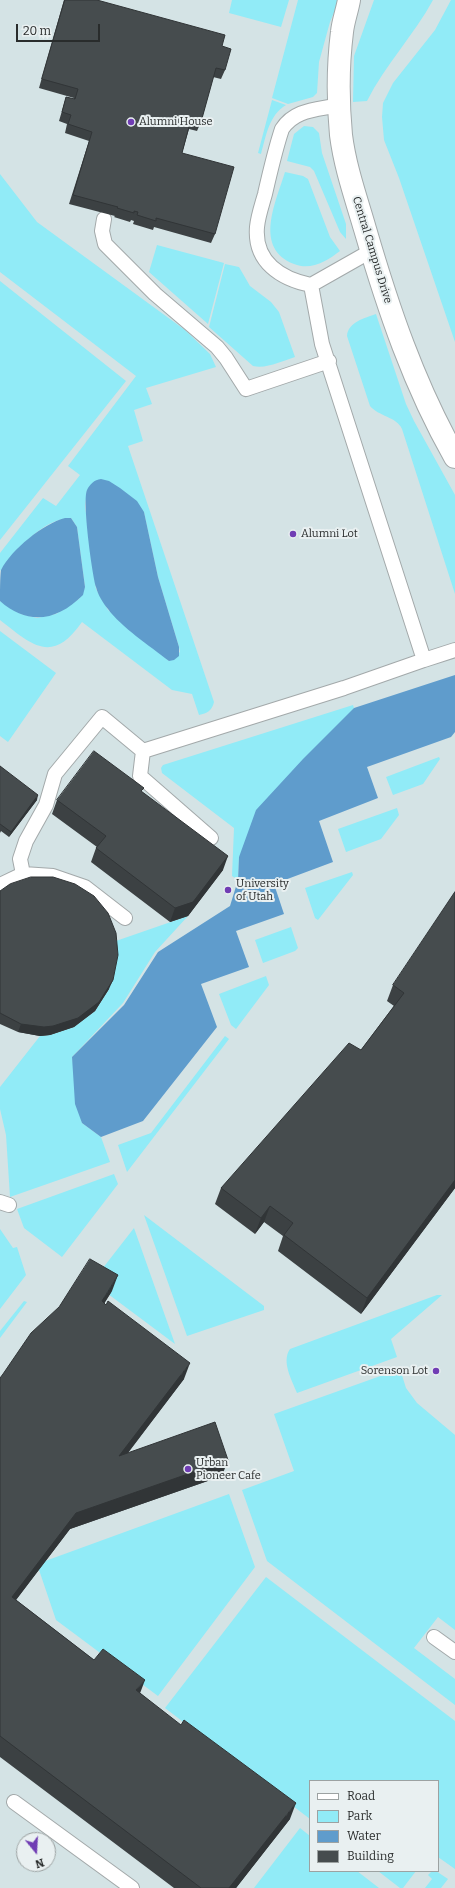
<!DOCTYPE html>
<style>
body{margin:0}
#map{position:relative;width:455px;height:1888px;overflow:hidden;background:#e9f0f1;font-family:Bitter,serif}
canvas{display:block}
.legend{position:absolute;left:309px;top:1780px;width:130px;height:92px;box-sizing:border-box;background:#e9f0f1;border:1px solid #9ca2a2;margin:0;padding:5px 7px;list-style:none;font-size:12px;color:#292c2c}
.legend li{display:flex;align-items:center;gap:8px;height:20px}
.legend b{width:20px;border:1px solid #9ca2a2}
.north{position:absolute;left:16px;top:1832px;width:40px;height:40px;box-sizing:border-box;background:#e9f0f1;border:1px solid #9ca2a2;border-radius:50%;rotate:162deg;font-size:11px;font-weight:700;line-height:16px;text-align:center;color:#292c2c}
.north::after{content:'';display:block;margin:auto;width:14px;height:18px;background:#703db4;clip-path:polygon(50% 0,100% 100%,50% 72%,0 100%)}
.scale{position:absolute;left:16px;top:24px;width:84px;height:18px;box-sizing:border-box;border:2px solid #292c2c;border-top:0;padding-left:5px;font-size:12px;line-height:14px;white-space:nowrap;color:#292c2c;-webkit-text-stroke:3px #e9f0f1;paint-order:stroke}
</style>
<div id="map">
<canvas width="455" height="1888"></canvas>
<ul class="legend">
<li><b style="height:5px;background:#fff"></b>Road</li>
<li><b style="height:11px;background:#91ebf7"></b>Park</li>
<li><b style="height:11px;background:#5f9ccc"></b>Water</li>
<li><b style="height:11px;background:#464c4e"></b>Building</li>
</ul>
<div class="north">N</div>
<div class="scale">20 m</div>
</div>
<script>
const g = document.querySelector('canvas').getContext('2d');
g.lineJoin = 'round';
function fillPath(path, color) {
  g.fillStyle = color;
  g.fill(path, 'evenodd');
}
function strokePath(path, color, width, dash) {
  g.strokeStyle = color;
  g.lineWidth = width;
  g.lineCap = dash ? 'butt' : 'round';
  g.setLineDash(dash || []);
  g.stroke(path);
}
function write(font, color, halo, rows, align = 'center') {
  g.font = font + ' Bitter,serif';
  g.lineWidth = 4;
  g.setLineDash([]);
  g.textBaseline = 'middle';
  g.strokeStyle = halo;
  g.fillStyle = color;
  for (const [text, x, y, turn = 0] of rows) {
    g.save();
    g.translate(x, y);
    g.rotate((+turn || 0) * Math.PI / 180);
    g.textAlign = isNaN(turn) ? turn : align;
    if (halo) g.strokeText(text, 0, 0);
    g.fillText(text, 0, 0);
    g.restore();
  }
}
fillPath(new Path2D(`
 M0,0h455v1888h-455zM310,1781h128v90h-128zM24,1840h24v24h-24z`), '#d4e3e5');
fillPath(new Path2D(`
 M232,0h57l-8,27 -52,-14z
 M298,0h41l-9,22 -11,40 -2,31 -4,4 -25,7 -16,-6z
 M374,0h59c-19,35 -48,65 -66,101l-14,1 1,-46z
 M451,0h4v342l-56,-164 -15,-38 -2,-23 1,-14 10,-20 42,-53z
 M272,100l14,5c-17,10 -20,31 -25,49l-3,-1z
 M304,126l9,1 6,6 3,20 24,71v15l-6,-7 -26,-61 -4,-4 -23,-6 7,-27z
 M285,172l18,4 5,3 22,58 10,14c-13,10 -29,20 -46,13 -41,-16 -18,-62 -9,-92z
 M0,174l37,48 148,108 25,24 6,13 -70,21 6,16 -18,6 9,31 -15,5 86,256c-2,9 -7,11 -15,13l-7,-21 -20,-4 -90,-68c-30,43 -50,23 -82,-2v-19l21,13 16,4 19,-4 23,-15 6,-12 -8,-60 -6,-9c-28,0 -55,33 -71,53v-18l43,-55 13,8 24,-31 -12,-9 68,-90 -136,-104zM87,491l57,21 14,65 21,70 1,5 -11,9 -61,-51 -12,-21 -11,-83z
 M157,245l67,18 -16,61 -59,-52z
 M225,264l14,3 11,19 21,16 8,10 16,45c-13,4 -28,12 -42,9l-44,-39z
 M0,281l126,100 -126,159z
 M376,314l30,90 8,17 41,74v99l-53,-165c-5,-12 -24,-13 -32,-23l-23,-70c1,-14 18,-18 29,-22z
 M0,631l56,42 -48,69 -8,-6z
 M353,705l1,3 -115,149 -1,23 -6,-4 2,-48 -72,-55 -1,-5 2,-3z
 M439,757l1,2 -17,25 -30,11 -7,-18z
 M397,808l2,7 -18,24 -35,13 -8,-23z
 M352,872l1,3 -35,45 -3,-2 -10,-30z
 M188,916l-33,36 -32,51 -51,54 10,66 19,14 9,25 -100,35 -4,-62 -6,-26v-22l40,-51 10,-1 24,-8 21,-16 14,-22 4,-47z
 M291,927l7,21 -3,3 -32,12 -8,-23z
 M266,976l3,9 -33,44 -5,-4 -12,-31z
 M225,1036l4,3 -102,133 -9,-27 33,-12z
 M114,1174l4,10 -56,73 -38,-29 -7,-19z
 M144,1215l120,91v4l-77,26z
 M134,1228l41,116 -83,-62z
 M0,1229l13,19 4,-1 9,28 -26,34z
 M437,1295h5l-51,44 6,18 -100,36c-5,-13 -16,-31 -7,-44z
 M24,1301l3,1 -27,36v-7z
 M400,1369l6,19 11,15 38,32v195l-17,-13 -24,31 41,31v26l-188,-144 -25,-71 52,-19 -20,-57z
 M229,1494l26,73 -97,129 -102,-76 -19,-56z
 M266,1577l189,144v148l-17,-12v-76h-128v38l-145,-111z
 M300,1828l10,8v35h47l22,17h-125z
 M378,1871h38l-13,17h-3z
 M432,1871h4l12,8 -7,9h-16l7,-9 -4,-4z`), '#91ebf7');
fillPath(new Path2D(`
 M101,479l8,2 11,7 17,13 7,11 14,65 21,70v9l-5,4 -5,1c-19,-15 -48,-34 -61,-52 -5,-6 -10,-14 -12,-22 -4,-14 -14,-86 -9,-97 3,-6 7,-10 14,-11z
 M65,518h6l6,9 8,60 -2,8c-26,26 -55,31 -83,6 0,-8 0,-24 1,-31 11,-21 42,-46 64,-52z
 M455,675v57l-4,5 -84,30 11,31 -59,23 14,41 -59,22 10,30 -48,17 13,36 -48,17 16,43 -74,94 -42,16 -19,-14 -7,-19 -3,-47 52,-52 34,-53 72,-46 8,-26 1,-23 17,-47 47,-51 51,-51z`), '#5f9ccc');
const service = new Path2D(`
 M339,105c-22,5 -44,4 -57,24 -7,21 -12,43 -17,65 -3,11 -7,22 -8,33 -3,35 24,52 54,58l60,-34
 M104,219l-2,12 3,13 50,50 62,53 9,11 20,31 83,-28
 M424,660l31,-10
 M211,838l-71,-62 3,-25 201,-63 80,-28 -102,-316 -11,-59
 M23,874l-3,-15 6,-18 20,-36 9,-31 47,-57 41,34
 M0,885l23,-11 30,2 32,11 40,31
 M0,1202l9,3
 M434,1637l21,15
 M14,1802l118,86`);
const tertiary = new Path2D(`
 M349,0c-2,11 -6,22 -7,32 -4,32 -4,71 -1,103 4,32 15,63 24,94 23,79 49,156 90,228`);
strokePath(service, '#a3a9aa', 16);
strokePath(tertiary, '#a3a9aa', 24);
strokePath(service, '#fff', 14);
strokePath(tertiary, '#fff', 22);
fillPath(new Path2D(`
 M64,0h33l125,46 3,24 -4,9 -8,-2 -12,45 -4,9 -8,-2 -7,24 33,81 -4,9 -57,-16 -1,3 -20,-6 1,-3 -3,-1 -1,2 -16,-5 1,-1 -46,-12 20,-63 -24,-8 2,-9 -8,-3 7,-24 8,2v-1l-35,-10z
 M0,766l37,34 -28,37 -8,-6 -1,2z
 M142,792l81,78 -35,46 -18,6 -79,-60 5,-14 1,-1 -45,-33 5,-14z
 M0,891l109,98 -14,22 -21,16 -24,8 -10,1 -22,-4 -18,-8z
 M455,892v296l-94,126 -83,-63 5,-15 -19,-14 -9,12 -40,-30 6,-16 140,-138 33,-44 -7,-5 6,-16z
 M112,1291l-8,12 80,76 -56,74 94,23 -152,53 -54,71 78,60 46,33 150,126 -54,69h-62l-174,-131v-379z`), '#3c4143');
fillPath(new Path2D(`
 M38,795l-1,5 -28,37 2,-5z
 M228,856l-5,14 -35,46 -18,6 5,-14z
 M113,980l-4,9 -14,22 -21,16 -24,8 -10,1 -22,-4 3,-8z
 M455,1180v8l-94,126 6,-16z
 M270,1206l-6,16 -9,12 6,-16z
 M118,1275l-6,16 -16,26 6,-16z
 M190,1363l-6,16 -71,93 6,-16z
 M228,1460l-6,16 -152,53 -64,84 6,-16 64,-84z
 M145,1680l-6,16 -3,-6z
 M296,1803l-6,16 -54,69h-7z`), '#313537');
const building = new Path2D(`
 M65,0h32l128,35 -3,11 9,3 -6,21 -9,-2 -15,54 -10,-3 -9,34 52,14 -19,67 -59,-16v3l-19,-6 1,-3 -4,-1v2l-17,-5 1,-1 -45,-12 19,-63 -24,-8 3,-9 -9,-3 4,-15 9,2 3,-10 -36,-10z
 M94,751l50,37 -3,3 87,65 -35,46 -18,6 -79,-60 10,-12 -49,-36z
 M0,766l38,29 -27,37 -11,-8z
 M31,877h22l22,7 19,12 14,17 8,20 2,22 -5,25 -14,22 -21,16 -25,8 -9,1 -23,-3 -21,-11v-122l10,-7z
 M455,892v288l-88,118 -83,-63 9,-12 -23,-17 -9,12 -40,-30 128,-145 12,7 43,-57 -11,-8z
 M90,1259l28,16 -16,26 4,4 2,-4 82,62 -71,93 96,-34 13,38 -152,53 -64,84 82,63 9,-11 42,31 -9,10 45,35 3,-5 112,83 -67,85h-28l-201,-152v-358l3,-4 28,-41 28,-26z`);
fillPath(building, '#464c4e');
strokePath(building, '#313537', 1);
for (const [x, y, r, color] of [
 [131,122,4,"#703db4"],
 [293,534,4,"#703db4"],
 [228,890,4,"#703db4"],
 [436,1371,4,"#703db4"],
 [188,1469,4,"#703db4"]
]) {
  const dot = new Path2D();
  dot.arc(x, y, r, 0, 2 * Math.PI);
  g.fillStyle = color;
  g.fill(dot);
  strokePath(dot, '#e9f0f1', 1.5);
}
write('11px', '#292c2c', '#e9f0f1', [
 ["Alumni House",139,122],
 ["Alumni Lot",301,534],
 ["University",236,884],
 ["of Utah",236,897],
 ["Sorenson Lot",428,1371,"right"],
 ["Urban",196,1463],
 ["Pioneer Cafe",196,1476]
], 'left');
write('11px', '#292c2c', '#e9f0f1', [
 ["Central Campus Drive",372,250,73]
]);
</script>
